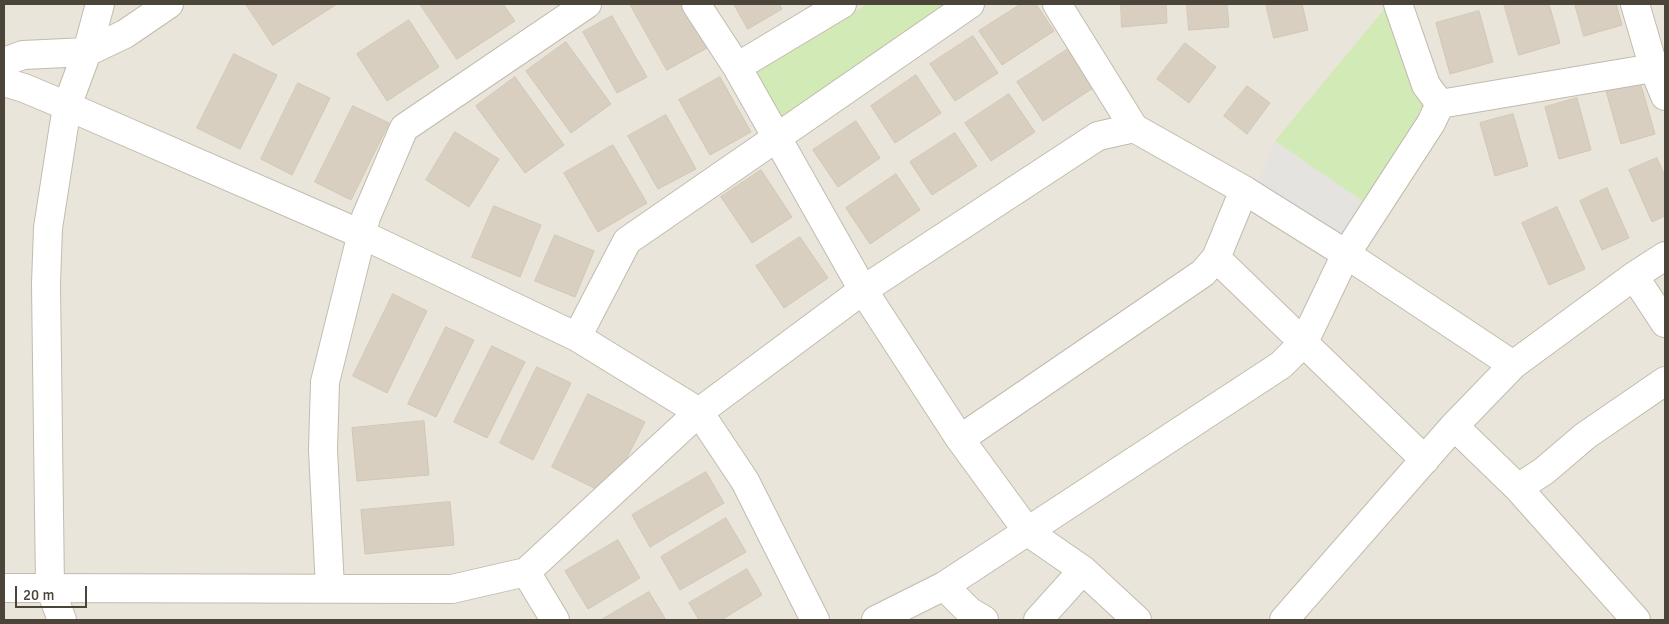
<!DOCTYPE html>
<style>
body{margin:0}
#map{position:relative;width:1669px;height:624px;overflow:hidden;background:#f6f3ec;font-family:Signika,sans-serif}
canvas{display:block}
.frame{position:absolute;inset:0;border:5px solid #4b4439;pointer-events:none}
.scale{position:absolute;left:15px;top:586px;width:72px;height:22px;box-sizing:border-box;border:2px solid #4b4439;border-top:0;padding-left:6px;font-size:15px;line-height:18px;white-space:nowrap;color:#4b4439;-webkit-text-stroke:4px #fff;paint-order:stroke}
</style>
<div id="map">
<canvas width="1669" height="624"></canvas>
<div class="frame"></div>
<div class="scale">20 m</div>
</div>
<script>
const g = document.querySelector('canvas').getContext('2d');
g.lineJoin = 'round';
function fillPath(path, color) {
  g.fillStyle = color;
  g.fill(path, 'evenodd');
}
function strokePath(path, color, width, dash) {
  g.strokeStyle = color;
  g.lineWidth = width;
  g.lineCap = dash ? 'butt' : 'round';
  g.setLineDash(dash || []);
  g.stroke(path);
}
fillPath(new Path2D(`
 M4,4h1661v616h-1661z`), '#eae5da');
fillPath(new Path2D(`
 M868,4h77l-167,116 -27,-48z
 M1387,6l39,95 -61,102 -90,-62z`), '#d2eab5');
fillPath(new Path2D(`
 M1275,141l90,62 -25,36 -84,-52z`), '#e5e3e0');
const building = new Path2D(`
 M246,4h91l-64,41z
 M420,4h83l12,17 -58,38z
 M630,4h52l25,44 -40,22z
 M734,4h45l3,5 -34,20z
 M1021,4h15l18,27 -52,34 -23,-34z
 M1121,4h45l1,19 -45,4z
 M1187,4h40l2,23 -40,3z
 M1266,4h36l6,26 -34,8z
 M1504,4h45l11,39 -41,12z
 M1575,4h41l6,21 -38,11z
 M1479,11l14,51 -43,12 -14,-51z
 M612,16l35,61 -30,16 -34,-61z
 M409,20l30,47 -52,34 -30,-47z
 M973,36l25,37 -43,28 -25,-37z
 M566,42l45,62 -40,29 -45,-62z
 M1185,43l31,24 -27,36 -32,-24z
 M1068,49l25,39 -50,33 -26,-39z
 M234,54l43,21 -37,74 -43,-21z
 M916,75l25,38 -46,30 -24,-37z
 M515,77l49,68 -39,28 -49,-67z
 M720,77l31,55 -41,23 -31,-55z
 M1639,78l16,56 -34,10 -16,-57z
 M298,83l32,15 -38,77 -31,-16z
 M1247,86l23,17 -23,31 -23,-18z
 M1009,94l26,38 -44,29 -26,-38z
 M1577,98l14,52 -32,9 -14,-52z
 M353,106l36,17 -38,77 -36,-18z
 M1513,114l15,52 -33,10 -15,-53z
 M666,115l30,54 -38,20 -30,-53z
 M856,121l24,37 -42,29 -25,-37z
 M455,132l44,27 -30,48 -43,-27z
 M955,133l22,33 -45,29 -22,-33z
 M613,145l34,58 -49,29 -34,-59z
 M1657,158l8,18v40l-13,6 -23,-52z
 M761,170l31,47 -40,26 -31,-46z
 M896,174l24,36 -50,34 -24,-36z
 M1607,188l22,50 -27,12 -22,-49z
 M494,206l47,19 -21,52 -48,-20z
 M1557,207l28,62 -36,16 -27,-62z
 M555,235l39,16 -19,46 -40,-16z
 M800,237l28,41 -44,30 -28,-42z
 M393,294l34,17 -40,82 -34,-17z
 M446,327l28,13 -38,77 -28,-13z
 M492,346l33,16 -38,76 -33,-16z
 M537,367l34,16 -38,77 -33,-17z
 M588,394l57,28 -37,73 -56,-28z
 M424,421l5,54 -72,6 -5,-53z
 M706,472l18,31 -74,44 -18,-32z
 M450,502l4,43 -89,9 -4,-44z
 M726,518l20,34 -66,38 -19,-33z
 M618,540l22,38 -52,31 -23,-38z
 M747,569l15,26 -41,25h-22l-10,-17z
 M649,592l17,28h-65z`);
fillPath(building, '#d8cfc1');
strokePath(building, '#d3c7b4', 1);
const minor = new Path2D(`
 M696,4l41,63 126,223 97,149 68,93 55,38 54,50
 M1057,4l77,124
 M1398,4l28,81 14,19
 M1635,4l19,65 11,27
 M4,62l19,-7 64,-3 13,-48
 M737,67l105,-63
 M4,82l20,6 43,18 294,128 216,103 122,75 46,69 70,139
 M1216,258l209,202
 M1634,276l31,47
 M577,337l50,-96 343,-237
 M1454,426l64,62 118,132
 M960,439l243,-166 13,-15 28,-68
 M1518,488l26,-17 41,-35 80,-55
 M526,572l29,48
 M944,586l25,25 15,9
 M4,588l448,1 74,-17 173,-160 164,-122 235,-154 36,-8 110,62 102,64 167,111
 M330,588l-7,-138 2,-68 41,-165 38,-89 183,-124
 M62,620l-12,-32 -4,-304 2,-56 19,-122 20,-54 38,-18 44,-30
 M876,620l68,-34 337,-221 23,-23 42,-88 85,-131 9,-19 225,-38
 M1038,620l45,-50
 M1284,620l170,-194 59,-61 121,-89 31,-20`);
strokePath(minor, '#c2bbae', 30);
strokePath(minor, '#fff', 28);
</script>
